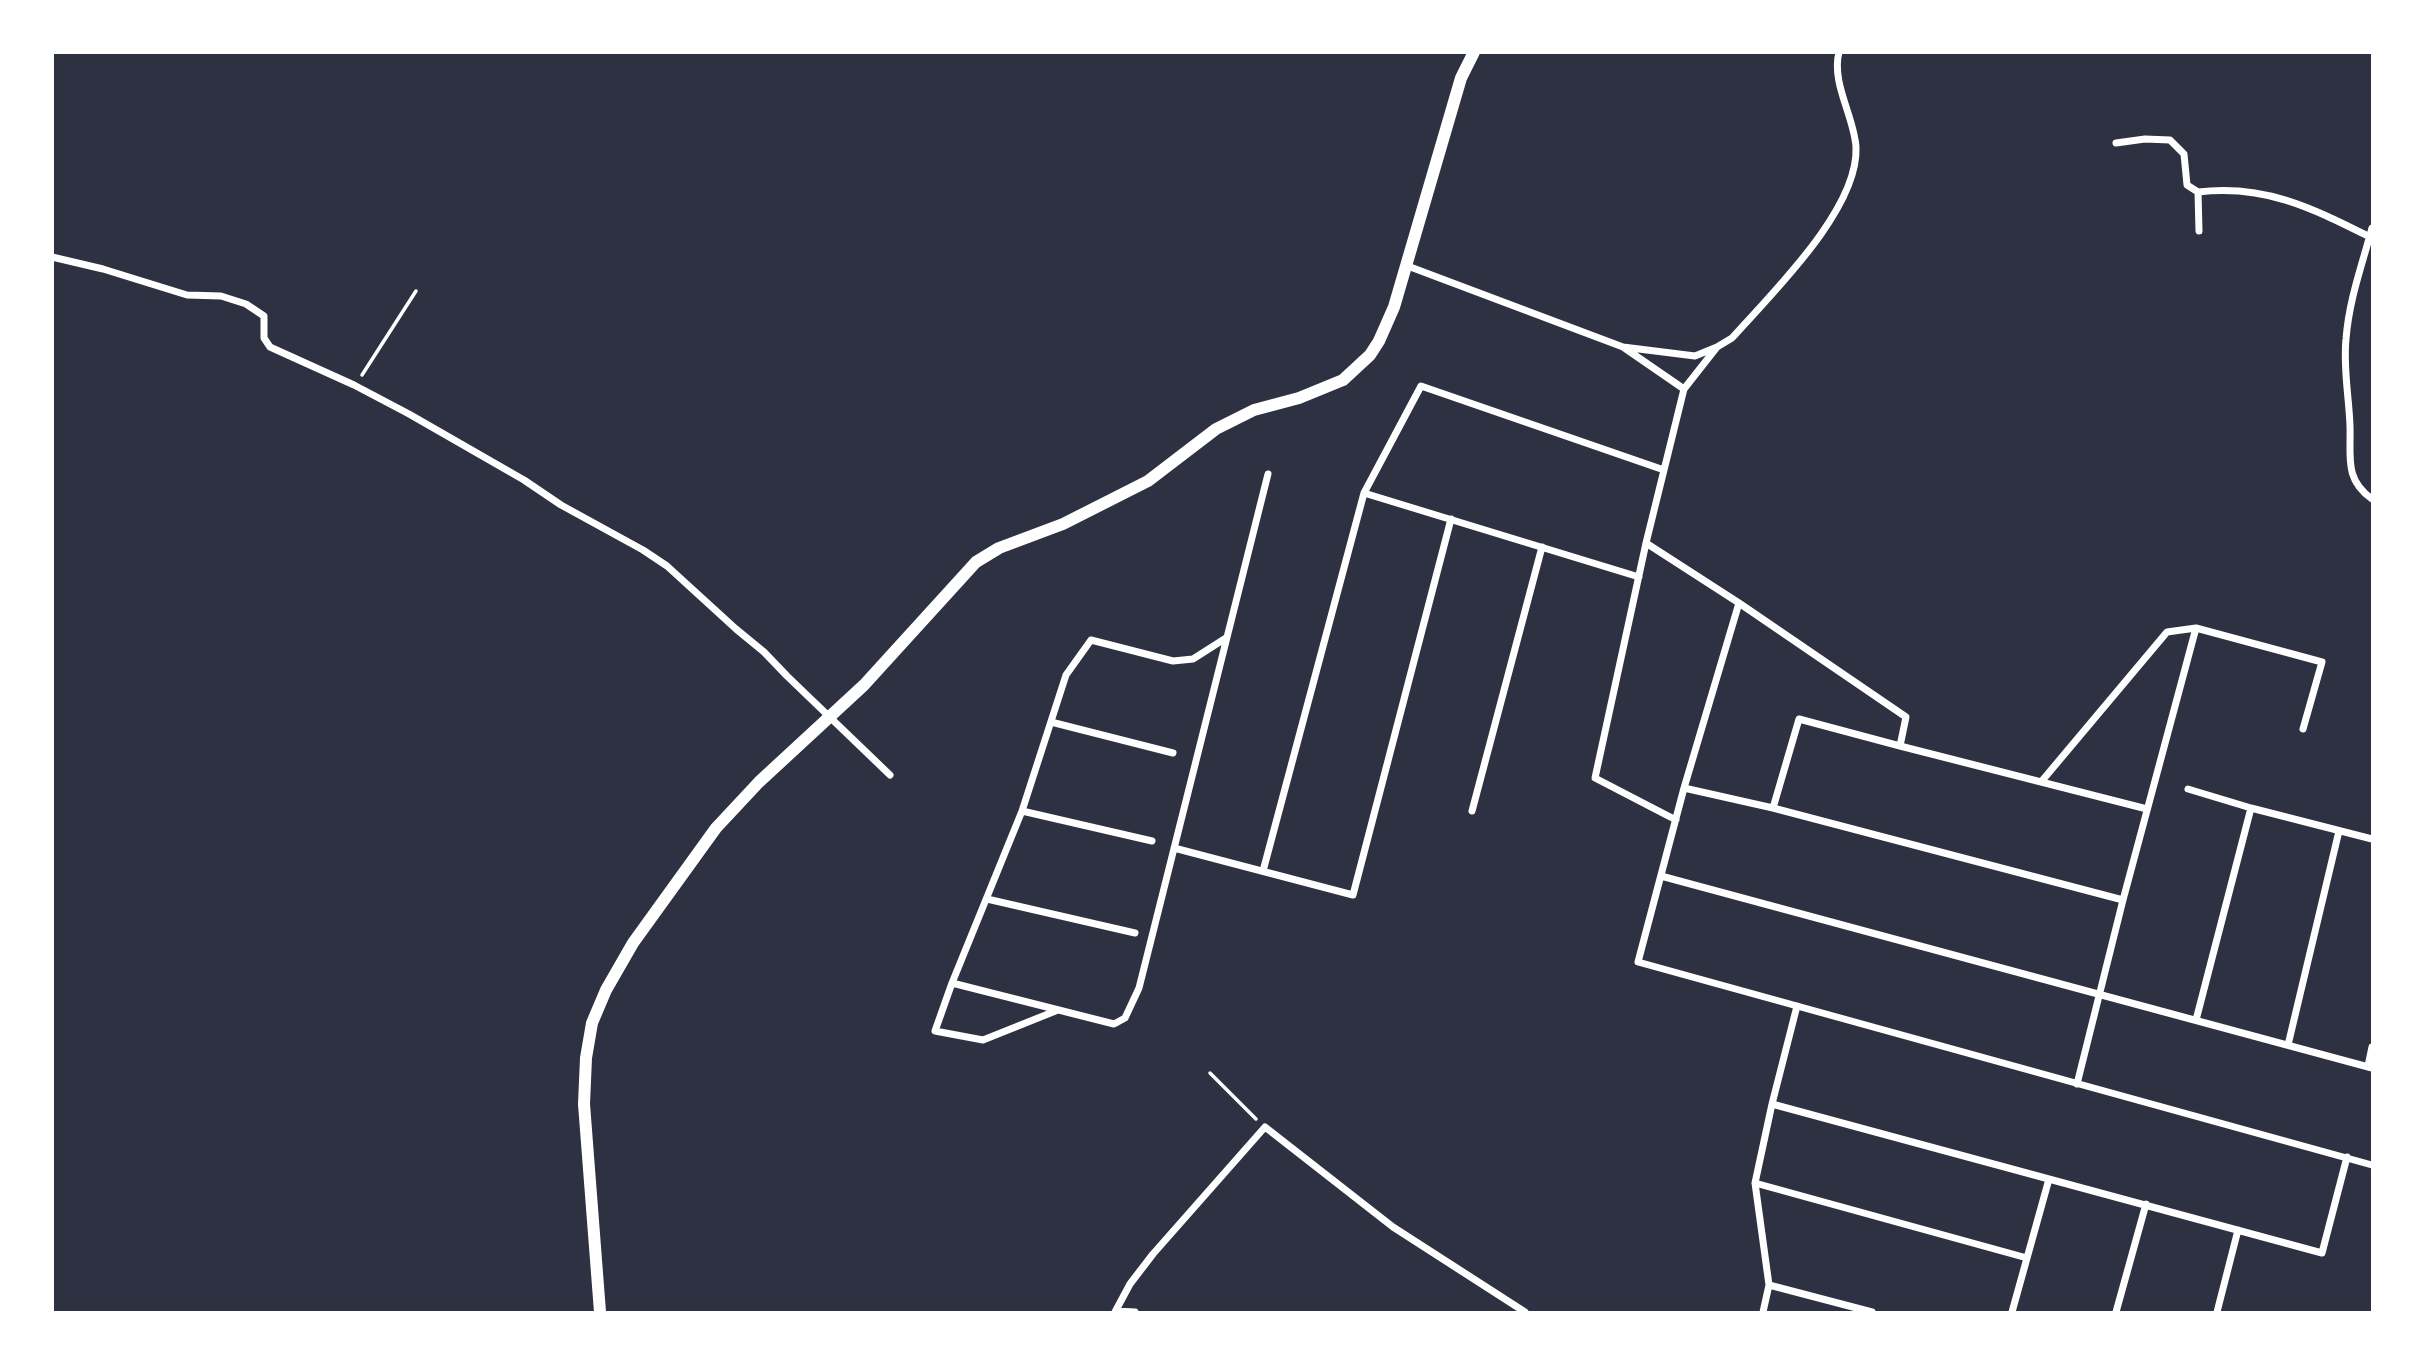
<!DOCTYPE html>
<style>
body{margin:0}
#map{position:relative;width:2425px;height:1365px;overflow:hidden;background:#2d3142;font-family:"Roboto Serif",serif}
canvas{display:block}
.frame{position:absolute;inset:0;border:54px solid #fff;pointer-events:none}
</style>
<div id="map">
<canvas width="2425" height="1365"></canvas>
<div class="frame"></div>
</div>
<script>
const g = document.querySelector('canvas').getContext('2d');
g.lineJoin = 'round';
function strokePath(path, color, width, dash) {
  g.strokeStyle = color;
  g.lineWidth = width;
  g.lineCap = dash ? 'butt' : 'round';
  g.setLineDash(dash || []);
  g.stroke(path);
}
strokePath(new Path2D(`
 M362,375l54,-84
 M1210,1073l46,46`), '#fff', 3.5);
strokePath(new Path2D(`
 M2116,143l29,-4 25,1 14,14 3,31 11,7c67,-8 114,16 172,45
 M2198,192l1,39
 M2372,228c-10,37 -23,72 -26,111 -3,29 3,58 4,87 1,31 -6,53 22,73
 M52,257l51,12 84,26 34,1 25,8 18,12v22l6,9 84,38 55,29 115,66 37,25 82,45 24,16 69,63 28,23 23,24 103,99
 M1405,265l218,82 61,42
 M1623,347l72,9 22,-9 15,-9c40,-45 127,-129 124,-191 -2,-31 -25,-64 -17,-95
 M1364,493l275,84
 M1646,543l93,60 167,114 -6,29 -101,-27 -26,89 350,92
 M1739,603l-55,185 -46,174 734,203
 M1051,722l122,31
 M1900,746l247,63
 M2041,782l126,-150 29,-4 126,34 -19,67
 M1684,788l89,20
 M2188,789l63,19 121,31
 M1022,811l130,30
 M1472,811l70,-264
 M1676,820l-81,-42 51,-235 38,-154 33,-42
 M1174,848l179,47 98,-376
 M1263,871l101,-378 57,-107 243,84
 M1661,876l711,192
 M987,899l148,34
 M952,983l162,41 11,-6 14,-30 129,-514
 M1058,1010l-75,30 -48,-9 17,-48 70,-172 44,-136 25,-35 82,21 20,-2 33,-21
 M2196,1020l55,-212
 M2288,1045l51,-214
 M2368,1066l4,-19
 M2077,1084l46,-184 73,-272
 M1772,1104l550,149 25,-96
 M1755,1183l272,75
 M1769,1285l103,27
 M1116,1311l19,1
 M1115,1312l15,-28 23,-30 112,-127 128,100 132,85
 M1763,1312l6,-27 -14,-102 17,-79 25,-98
 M2012,1312l37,-133
 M2116,1312l30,-108
 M2217,1312l21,-82`), '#fff', 7);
strokePath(new Path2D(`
 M600,1312l-16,-208 2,-46 6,-35 14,-33 27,-47 83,-115 43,-46 105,-97 112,-123 23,-14 64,-24 85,-43 68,-52 38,-19 45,-12 44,-18 27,-25 9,-14 15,-34 67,-229 13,-26`), '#fff', 12);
</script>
